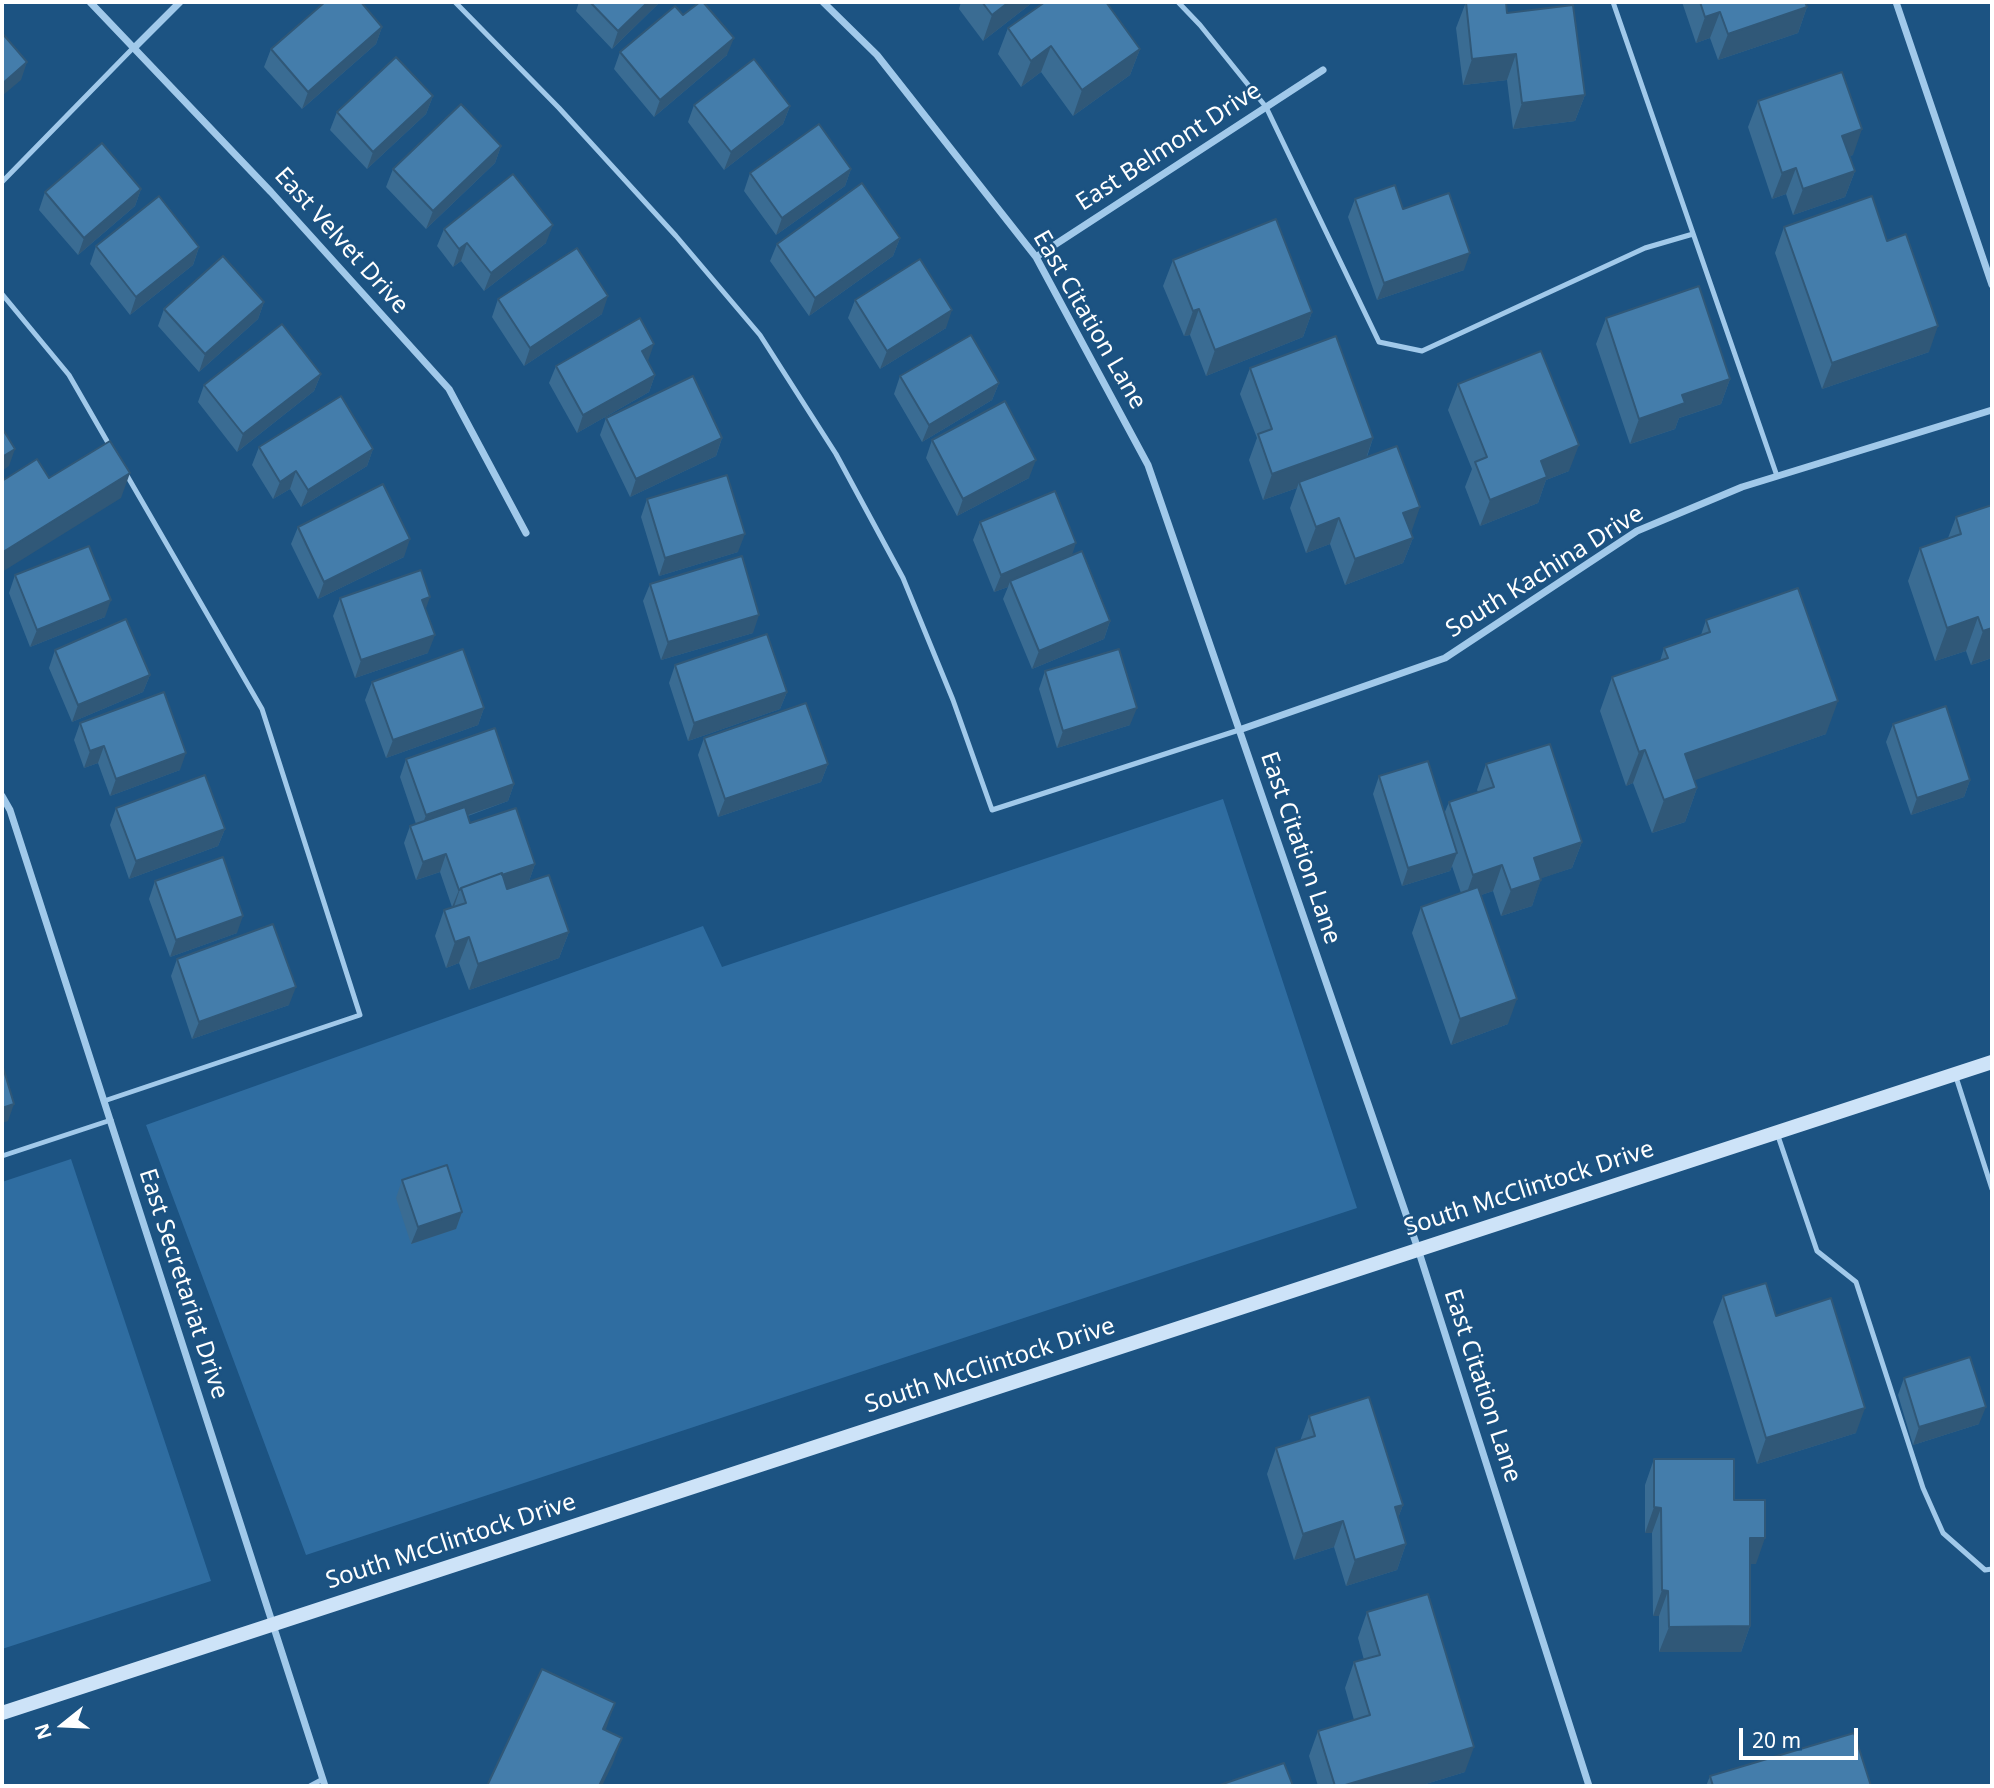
<!DOCTYPE html>
<style>
body{margin:0}
#map{position:relative;width:1994px;height:1788px;overflow:hidden;background:#1c5382;font-family:"Noto Sans",sans-serif}
canvas{display:block}
.frame{position:absolute;inset:0;border:4px solid #fff;pointer-events:none}
.north{position:absolute;left:28px;top:1690px;width:70px;height:70px;-webkit-text-stroke:5px #1c5382;paint-order:stroke;rotate:252deg;font-size:19px;font-weight:700;line-height:28px;text-align:center;color:#fff}
.north::after{content:'';display:block;margin:auto;width:24px;height:32px;background:#fff;clip-path:polygon(50% 0,100% 100%,50% 72%,0 100%)}
.scale{position:absolute;left:1739px;top:1728px;width:119px;height:32px;box-sizing:border-box;border:4px solid #fff;border-top:0;padding-left:9px;font-size:21px;line-height:24px;white-space:nowrap;color:#fff;-webkit-text-stroke:5px #1c5382;paint-order:stroke}
</style>
<div id="map">
<canvas width="1994" height="1788"></canvas>
<div class="frame"></div>
<div class="north">N</div>
<div class="scale">20 m</div>
</div>
<script>
const g = document.querySelector('canvas').getContext('2d');
g.lineJoin = 'round';
function fillPath(path, color) {
  g.fillStyle = color;
  g.fill(path, 'evenodd');
}
function strokePath(path, color, width, dash) {
  g.strokeStyle = color;
  g.lineWidth = width;
  g.lineCap = dash ? 'butt' : 'round';
  g.setLineDash(dash || []);
  g.stroke(path);
}
function write(font, color, halo, rows, align = 'center') {
  g.font = font + ' "Noto Sans",sans-serif';
  g.lineWidth = 5;
  g.setLineDash([]);
  g.textBaseline = 'middle';
  g.strokeStyle = halo;
  g.fillStyle = color;
  for (const [text, x, y, turn = 0] of rows) {
    g.save();
    g.translate(x, y);
    g.rotate((+turn || 0) * Math.PI / 180);
    g.textAlign = isNaN(turn) ? turn : align;
    if (halo) g.strokeText(text, 0, 0);
    g.fillText(text, 0, 0);
    g.restore();
  }
}
fillPath(new Path2D(`
 M1223,799l134,409 -1051,347 -160,-430 557,-199 19,41z
 M71,1159l140,422 -209,68v-467z`), '#2f6da1');
strokePath(new Path2D(`
 M455,2l104,106 117,128 84,99 76,119 67,124 50,122 39,110 247,-80
 M1178,2l22,23 66,82 113,235 43,9 223,-103 48,-14
 M1613,2l164,474
 M2,182l132,-135
 M2,294l67,81 42,73
 M1956,1077l36,112
 M104,1101l256,-86 -98,-306 -137,-237
 M1777,1133l40,118 39,31 67,206 20,45 42,37 7,-1
 M2,1156l109,-36
 M310,1786l13,-7`), '#a1c9ea', 5);
strokePath(new Path2D(`
 M90,2l181,190 178,197 77,144
 M823,2l54,53 159,202 112,208 270,784 171,537
 M1896,2l96,283
 M135,47l45,-45
 M1036,257l287,-187
 M1239,730l206,-72 192,-127 105,-44 250,-77
 M2,796l8,14 315,976`), '#a1c9ea', 7);
strokePath(new Path2D(`
 M2,1713l1990,-651`), '#cde3f8', 14);
fillPath(new Path2D(`
 M579,2h81l-48,47 -36,-38z
 M961,2h72l-50,39 -24,-32z
 M1466,2l41,11 78,82 -10,26 -62,8 -6,-49 -44,5 -7,-57z
 M1682,2h123l2,5 -9,26 -80,27 -8,-22 -14,5z
 M382,27l-6,17 -74,65 -38,-42 7,-18z
 M1008,28l132,21 -10,26 -57,41 -32,-44 -20,15 -23,-33z
 M620,52l107,3 -73,62 -40,-48z
 M433,96l-7,18 -59,55 -37,-39 7,-18z
 M1758,101l95,54 -4,1 6,15 -10,26 -52,18 -7,-21 -14,5 -24,-72z
 M694,105l96,1 -7,18 -59,46 -36,-48z
 M501,146l-6,17 -69,66 -40,-42 7,-18z
 M851,169l-6,17 -69,49 -32,-44 6,-18z
 M141,189l-6,17 -57,49 -39,-45 6,-18z
 M1355,199l48,10 61,61 -87,30 -29,-83z
 M1784,227l145,125 -107,37 -47,-136z
 M444,229l102,14 -62,48 -23,-30 -8,6 -16,-21z
 M900,238l-7,18 -84,60 -39,-55 7,-17z
 M96,246l103,1 -6,18 -63,50 -40,-51z
 M1173,260l139,52 -9,25 -97,39 -16,-41 -6,1 -21,-50z
 M498,299l104,15 -78,52 -32,-49z
 M855,300l91,28 -66,41 -32,-51z
 M264,302l-6,17 -59,53 -41,-46 6,-17z
 M1606,318l124,61 -9,25 -42,14 -4,11 -45,15 -34,-100z
 M648,361l7,14 -6,17 -72,41 -28,-50 7,-17z
 M1250,368l123,70 -6,19 46,81 -10,25 -58,22 -15,-41 -24,9 -16,-45 7,-20 -34,12 -14,-40 8,-22 -17,-44z
 M321,374l-7,17 -77,61 -39,-50 6,-17z
 M900,376l99,7 -7,17 -70,42 -28,-48z
 M1458,384l111,87 -23,9 -8,23 -58,23 -15,-39 7,-18 -24,-59z
 M606,418l116,20 -6,18 -86,41 -30,-62z
 M932,440l97,38 -72,38 -31,-58z
 M259,447l114,2 -6,17 -66,41 -11,-18 -17,10 -21,-34z
 M647,499l91,53 -79,24 -18,-59z
 M1992,505v153l-21,7 -5,-14 -31,10 -27,-80 12,-33 28,-10 8,-21z
 M980,522l92,33 38,66 -6,18 -72,30 -29,-70 5,-12 -14,5 -21,-52z
 M298,527l106,30 -86,42 -27,-55z
 M15,575l90,42 -75,30 -21,-54z
 M650,584l103,49 -92,27 -18,-59z
 M340,598l86,11 2,44 -73,25 -22,-62z
 M1706,620l120,114 -132,46 3,8 -12,34 -33,11 -19,-50 -7,3 -26,-75 12,-34 48,-16 4,-13 37,-13z
 M55,650l95,25 -7,17 -71,30 -23,-54z
 M675,665l112,27 -7,17 -92,32 -19,-58z
 M1045,671l85,54 -73,23 -18,-59z
 M372,682l112,26 -6,17 -92,33 -21,-58z
 M80,723l100,47 -70,26 -12,-33 -14,5 -10,-28z
 M1893,724l77,56 -6,17 -53,18 -25,-73z
 M704,738l124,26 -7,18 -103,35 -20,-62z
 M406,759l108,25 -6,17 -40,15 2,7 65,41 -6,17 -22,8 62,43 -10,26 -90,32 -10,-27 -13,5 -11,-32 9,-26 8,-3 -12,-35 -24,8 -12,-37 6,-17 6,-2 -16,-47z
 M1486,764l96,78 -10,26 -31,10 -9,28 -31,10 -8,-25 -12,4 27,129 -57,21 -39,-112 9,-26 40,-14 -9,-27 -2,5 -48,15 -29,-92 6,-18 65,38 5,-12 29,-10 -1,-2z
 M116,808l109,21 -7,17 -89,33 -19,-54z
 M155,881l82,52 -67,24 -21,-58z
 M177,959l112,46 -97,34 -21,-63z
 M402,1180l60,32 -6,17 -45,15 -15,-46z
 M1723,1296l53,20 80,117 -99,31 -44,-142z
 M1904,1378l75,46 -66,21 -15,-50z
 M1309,1416l94,89 -5,13 8,26 -9,26 -51,16 -12,-39 -40,13 -27,-86 9,-26 24,-7z
 M1654,1459l80,41 22,64h-6v62l-9,26h-82v-36h-6l-1,-83h-7v-48z
 M1367,1612l98,160 -46,14h-101l-9,-30 9,-25 36,-11 -9,-32 9,-26 10,-2 -6,-22z
 M1710,1776l161,10h-165z`), '#3a6c93');
fillPath(new Path2D(`
 M648,2h12l-48,47 6,-18z
 M1009,2h24l-50,39 9,-26z
 M1807,7l-9,26 -80,27 10,-26z
 M1720,12l-10,26 -14,5 9,-26z
 M382,27l-6,17 -74,65 6,-17z
 M734,38l-7,17 -73,62 6,-17z
 M1051,46l-10,26 -20,15 10,-26z
 M1140,49l-10,26 -57,41 9,-26z
 M1516,54l-9,26 -44,5 9,-26z
 M27,62l-6,18 -19,16v-12z
 M1585,95l-10,26 -62,8 9,-26z
 M433,96l-7,18 -59,55 6,-17z
 M790,106l-7,18 -59,46 7,-18z
 M1862,129l-9,26 -20,7 9,-26z
 M501,146l-6,17 -69,66 7,-18z
 M1796,168l-10,26 -14,5 10,-26z
 M851,169l-6,17 -69,49 6,-17z
 M1855,171l-10,26 -52,18 10,-26z
 M141,189l-6,17 -57,49 6,-17z
 M553,225l-7,18 -62,48 7,-18z
 M900,238l-7,18 -84,60 6,-18z
 M467,243l-6,18 -8,6 6,-18z
 M199,247l-6,18 -63,50 6,-18z
 M1470,253l-6,17 -87,30 7,-17z
 M608,296l-6,18 -78,52 6,-18z
 M264,302l-6,17 -59,53 6,-18z
 M1199,309l-9,26 -6,1 9,-25z
 M952,310l-6,18 -66,41 7,-18z
 M1312,312l-9,25 -97,39 9,-26z
 M1938,326l-9,26 -107,37 10,-26z
 M654,344l-6,17 -6,-10z
 M321,374l-7,17 -77,61 6,-18z
 M655,375l-6,17 -72,41 6,-18z
 M1730,379l-9,25 -42,14 -4,11 -45,15 9,-25 43,-24z
 M999,383l-7,17 -70,42 7,-17z
 M722,438l-6,18 -86,41 6,-18z
 M1373,438l-9,26 -65,18 -2,6 -34,12 9,-26z
 M1579,445l-10,26 -23,9 -8,23 -58,23 10,-26 51,-39z
 M15,449l-6,17 -7,5v-14z
 M373,449l-6,17 -66,41 7,-17z
 M1036,460l-7,18 -72,38 6,-17z
 M296,471l-6,18 -17,10 7,-17z
 M130,473l-9,25 -119,74v-16l1,-4z
 M1420,507l-9,26 -8,-20z
 M1339,518l-9,26 -24,9 10,-26z
 M745,534l-7,18 -79,24 6,-18z
 M1413,538l-10,25 -58,22 10,-26z
 M410,539l-6,18 -86,42 6,-17z
 M1076,543l-6,18 -60,20 -2,6 -14,5 7,-17z
 M430,597l-6,17 -2,-14z
 M111,600l-6,17 -75,30 7,-17z
 M759,615l-6,18 -92,27 7,-18z
 M1978,617l-12,34 -31,10 12,-33z
 M1110,621l-6,18 -72,30 7,-18z
 M1992,628v30l-21,7 12,-34z
 M435,635l-7,18 -73,25 6,-18z
 M150,675l-7,17 -71,30 6,-17z
 M787,692l-7,17 -92,32 6,-18z
 M1838,701l-12,33 -153,54 12,-34z
 M484,708l-6,17 -92,33 7,-18z
 M1137,708l-7,17 -73,23 6,-17z
 M104,746l-6,17 -14,5 6,-17z
 M1645,750l-12,33 -7,3 13,-34z
 M186,753l-6,17 -70,26 6,-17z
 M828,764l-7,18 -103,35 7,-18z
 M1970,780l-6,17 -53,18 6,-17z
 M514,784l-6,17 -88,31 6,-17z
 M1697,788l-12,34 -33,11 12,-33z
 M225,829l-7,17 -89,33 7,-18z
 M1582,842l-10,26 -47,16 9,-26z
 M1457,853l-7,18 -48,15 6,-18z
 M446,854l-6,18 -24,8 7,-18z
 M535,864l-6,17 -63,22 -5,-14z
 M1502,865l-9,26 -29,10 9,-26z
 M1541,880l-9,26 -31,10 10,-26z
 M460,889l-6,18h-2l7,-17z
 M243,916l-6,17 -67,24 6,-17z
 M569,932l-10,26 -90,32 9,-26z
 M469,937l-10,26 -13,5 9,-26z
 M296,987l-7,18 -97,34 7,-17z
 M1517,999l-9,25 -57,21 9,-26z
 M14,1104l-6,17 -6,2v-15z
 M462,1212l-6,17 -45,15 7,-17z
 M1986,1407l-7,17 -66,21 6,-18z
 M1865,1408l-9,25 -99,31 9,-26z
 M1403,1505l-10,26 2,-24z
 M1654,1507l7,1 -9,25h-7z
 M1343,1521l-9,26 -40,13 9,-26z
 M1750,1538h15l-9,26h-15z
 M1406,1544l-9,26 -51,16 9,-26z
 M1662,1590l6,1 -9,25h-6z
 M1750,1626l-9,26h-82l10,-25z
 M615,1703l-9,26 -12,25 9,-25z
 M622,1738l-9,25 -11,23h-3z
 M1474,1747l-9,25 -46,14h-77z`), '#305878');
const building = new Path2D(`
 M325,2h36l21,25 -74,65 -37,-43z
 M590,2h58l-30,29z
 M700,2h3l31,36 -74,62 -40,-48 55,-46 8,9z
 M982,2h27l-17,13z
 M1045,2h61l34,47 -58,41 -31,-44 -20,15 -23,-33z
 M1466,2h40l1,11 66,-8 12,90 -63,8 -6,-49 -44,5z
 M1700,2h105l2,5 -79,27 -8,-22 -15,5z
 M2,33l25,29 -25,22z
 M396,57l37,39 -60,56 -36,-40z
 M754,59l36,47 -59,46 -37,-47z
 M1842,72l20,57 -20,7 13,35 -52,18 -7,-21 -14,5 -24,-72z
 M461,104l40,42 -68,65 -40,-42z
 M819,124l32,45 -69,49 -32,-45z
 M102,143l39,46 -57,49 -39,-46z
 M513,174l40,51 -62,48 -24,-30 -8,6 -15,-20z
 M862,183l38,55 -85,60 -38,-54z
 M1395,185l8,24 46,-16 21,60 -86,30 -29,-84z
 M159,196l40,51 -63,50 -40,-51z
 M1872,196l15,45 19,-7 32,92 -106,37 -48,-136z
 M1276,219l36,93 -97,38 -16,-41 -6,2 -20,-51z
 M577,248l31,48 -78,52 -32,-49z
 M223,256l41,46 -59,52 -41,-45z
 M920,259l32,51 -65,41 -32,-51z
 M1699,286l31,93 -48,16 3,8 -46,16 -33,-101z
 M640,318l14,26 -12,7 13,24 -72,40 -27,-49z
 M282,324l39,50 -78,60 -39,-49z
 M971,335l28,48 -70,42 -29,-49z
 M1336,336l37,102 -101,36 -14,-40 14,-5 -22,-61z
 M1541,351l38,94 -38,16 6,16 -57,23 -15,-38 12,-5 -29,-73z
 M693,376l29,62 -86,41 -30,-61z
 M341,396l32,53 -65,41 -12,-19 -16,11 -21,-35z
 M1005,401l31,59 -73,39 -31,-59z
 M2,428l13,21 -13,8z
 M110,441l20,32 -127,79 -1,-3v-68l35,-22 12,19z
 M1397,446l23,61 -17,6 10,25 -58,21 -16,-41 -23,9 -17,-45z
 M727,475l18,59 -80,24 -18,-59z
 M383,484l27,55 -86,43 -26,-55z
 M1055,491l21,52 -75,32 -21,-53z
 M1992,505v123l-9,3 -5,-14 -31,11 -27,-80 41,-14 -5,-17z
 M89,546l22,54 -74,30 -22,-55z
 M1082,551l28,70 -71,30 -29,-70z
 M742,556l17,59 -91,27 -18,-58z
 M421,570l9,27 -8,3 13,35 -74,25 -21,-62z
 M1798,588l40,113 -153,53 12,34 -33,12 -19,-50 -6,2 -27,-75 56,-19 -4,-10 46,-16 -4,-12z
 M126,619l24,56 -72,30 -23,-55z
 M767,634l20,58 -93,31 -19,-58z
 M463,649l21,59 -91,32 -21,-58z
 M1119,649l18,59 -74,23 -18,-60z
 M164,692l22,61 -70,26 -12,-33 -14,5 -10,-28z
 M806,703l22,61 -103,35 -21,-61z
 M1946,706l24,74 -53,18 -24,-74z
 M495,728l19,56 -88,31 -20,-56z
 M1550,744l32,98 -48,16 7,22 -30,10 -9,-25 -29,10 -24,-73 45,-15 -8,-23z
 M1428,761l29,92 -49,15 -29,-92z
 M205,775l20,54 -89,32 -20,-53z
 M465,807l5,16 46,-15 19,56 -33,11v-2l-41,15v1l-2,1 -13,-36 -23,8 -13,-36z
 M223,857l20,59 -67,24 -21,-59z
 M502,873l5,16 42,-14 20,57 -91,32 -9,-27 -14,5 -11,-32 22,-7 -5,-15z
 M1478,887l39,112 -57,20 -39,-112z
 M273,924l23,63 -97,35 -22,-63z
 M2,1064l12,40 -12,4z
 M447,1165l15,47 -44,15 -16,-47z
 M1766,1283l10,33 55,-18 34,110 -99,30 -43,-142z
 M1970,1357l16,50 -67,20 -15,-49z
 M1369,1397l34,108 -8,2 11,37 -51,16 -12,-39 -40,13 -27,-86 39,-12 -6,-20z
 M1654,1459h80v41h31v38h-15v88l-81,1 -1,-36 -6,-1 -1,-82 -7,-1z
 M1428,1594l46,153 -132,39h-7l-17,-55 52,-16 -16,-53 26,-7 -13,-43z
 M542,1669l73,34 -12,26 19,9 -23,48h-45l-3,-1 -1,1h-63z
 M1854,1733l17,53h-158l-3,-10z
 M1284,1763l9,23h-76z`);
fillPath(building, '#447dab');
strokePath(building, '#305878', 2);
write('24px', '#fff', '#1c5382', [
 ["East Belmont Drive",1169,147,-33],
 ["East Velvet Drive",341,241,48],
 ["East Citation Lane",1089,320,60],
 ["South Kachina Drive",1545,572,-32],
 ["East Citation Lane",1300,848,71],
 ["South McClintock Drive",1529,1189,-18],
 ["East Secretariat Drive",183,1284,72],
 ["South McClintock Drive",990,1366,-18],
 ["East Citation Lane",1482,1386,72],
 ["South McClintock Drive",451,1542,-18]
]);
</script>
